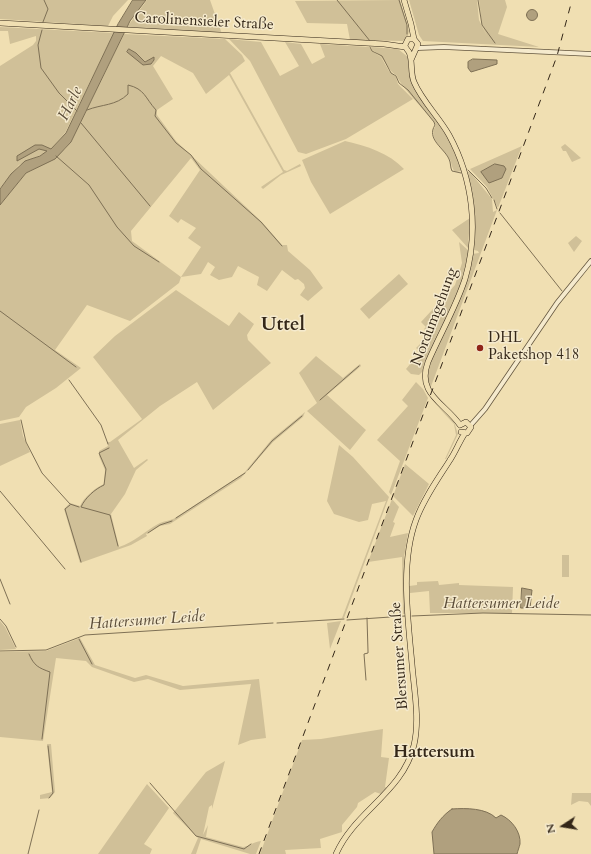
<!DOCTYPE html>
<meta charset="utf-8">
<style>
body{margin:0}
#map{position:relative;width:591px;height:854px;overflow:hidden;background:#f0dfb2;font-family:Cardo,serif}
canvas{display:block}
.north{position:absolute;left:543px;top:806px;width:40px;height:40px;-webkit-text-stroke:3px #f5eacd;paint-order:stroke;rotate:258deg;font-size:11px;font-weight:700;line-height:16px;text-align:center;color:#342718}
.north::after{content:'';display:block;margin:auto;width:14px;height:18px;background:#342718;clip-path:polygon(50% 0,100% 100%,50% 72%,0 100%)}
</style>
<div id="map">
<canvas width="591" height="854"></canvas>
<div class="north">N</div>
</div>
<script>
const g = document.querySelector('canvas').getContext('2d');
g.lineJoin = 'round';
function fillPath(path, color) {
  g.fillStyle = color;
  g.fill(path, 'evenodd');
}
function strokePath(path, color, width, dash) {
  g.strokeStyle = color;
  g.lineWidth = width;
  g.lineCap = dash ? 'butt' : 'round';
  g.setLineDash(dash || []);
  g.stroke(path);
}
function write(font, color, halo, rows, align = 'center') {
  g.font = font + ' Cardo,serif';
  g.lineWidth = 3;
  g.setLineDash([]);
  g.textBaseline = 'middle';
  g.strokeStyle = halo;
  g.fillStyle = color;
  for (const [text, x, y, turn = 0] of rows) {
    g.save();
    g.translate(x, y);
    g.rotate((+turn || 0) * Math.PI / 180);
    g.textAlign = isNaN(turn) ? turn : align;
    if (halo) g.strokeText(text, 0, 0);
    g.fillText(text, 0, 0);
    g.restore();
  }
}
fillPath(new Path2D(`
 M0,0h128l-15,16 -5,10 -108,-7z
 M147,0h63l12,34 -95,-7z
 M400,0l9,31 -1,5 -5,5 -53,-1 -3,-16 -40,-1 -12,-22z
 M409,0h68l2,20 8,16 -5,-11 -3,-25h26l2,7 -9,27 41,13 -116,-6 -4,-6z
 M0,27l114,6 -49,100 -13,15 -7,5 -26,12 -19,23v-122l33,-21 3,-4v-5l-26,8 -2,-13h-8z
 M124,34l101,5 17,16 3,6 -15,12 54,97 3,1 13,-7 1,2 -20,9 -18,14 -2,-2 22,-15 -54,-97 -23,19 -13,-21 -32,-17 -8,10 20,33 -16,11v5l19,26 86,81 20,23h5l1,6 22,19 13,18 -15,13 -8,-6 5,-7 -1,-4 -6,-5 -3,1 -13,-10 -15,21 -10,-6 2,-8 -21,-11 -6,11 -13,3 -9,-5 5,-8 -7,-5 -7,12 -20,3 -2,6 -49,38 -43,-16 -32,45 26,18 -25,20 -30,19 -7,10 -19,4v-216l26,-32 39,-24 6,-7zM127,51l9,2 9,9 7,-4 1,4 -8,3zM191,158l9,12 -31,46 9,7 3,-4 15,9 -8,10 13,9 -20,30 -49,-36 -1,-10z
 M229,39l32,3 19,34 19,-10 -14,-24 16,2 11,20 13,-7 -5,-13 49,3 3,4 9,6 8,14 7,6 2,7 15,15 -67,40 -40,15 -8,-2 -48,-91z
 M371,47l27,2 10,8 1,17 4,10 33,49 16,38 -7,1c-4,-5 -3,-10 -6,-14 -6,-10 -22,-20 -13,-33l-2,-3c-7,-9 -36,-39 -37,-46 -12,-8 -11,-19 -25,-26z
 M345,141c22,5 44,12 59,28l-74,45 -19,-32 -9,-22z
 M565,144l16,14 -9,4 -6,-11h-3l-2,-4z
 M522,146l-24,62 -11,-21 -17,-18z
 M468,172h2l22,27 1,13 4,-2 -67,179 -3,-11 1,-13 25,-54 19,-57 7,-1 -1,-2 -4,-1 1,-26z
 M470,218l-2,30 -16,-18z
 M576,236l6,5 -8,11 -6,-9z
 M459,242l10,9 -9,35 -36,80 -1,5 -4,4 -8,-1 -5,-5 9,-11 1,1 6,-6 -6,-5 14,-14 -6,-5 2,-2 -5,-5 34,-37 7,-22z
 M399,274l9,10 -39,35 -9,-10z
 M176,290l53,36 10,-14 15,12 -7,11 1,5 23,23 -58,47 -16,-28 -37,24 -42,34 16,28 13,-9 1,1 -12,10 -11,24 -14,20 8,33c15,-5 25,-15 39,-23 5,-3 12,-3 17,-6l69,-45 28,-34 33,-27 -2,5 -30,25 -32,36 -71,46 -10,2 -14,8 1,2 -16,9 -51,18 -16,-54 6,-6 10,3c4,-9 15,-18 24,-22l1,-14 -6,-14v-5l9,-5 -1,-4h3l32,-23 -49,-62 22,-21z
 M316,356l27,22 17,-14 1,2 -34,29 39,35 -16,20 -43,-39 10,-8 -18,-30z
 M416,382l7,7 5,9 -37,97 -2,-3 11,-31 -23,-21 31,-34 -6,-6z
 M438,407l16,15 4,12 -12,25h-1l11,-24 -2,-11z
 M20,420l3,16 7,16 -30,14v-42z
 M339,445l14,12 36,40 -45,121h-2l44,-117 -14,3 -4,16 -9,2 -25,-8 -7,-13z
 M405,464l24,20 -16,32 -20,-20z
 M392,499l7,8 -6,15 2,1 -5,14 18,-4 -4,24 1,57h-2l-1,-57 -34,5z
 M562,555h7v22h-7z
 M438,581l1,4 20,-2v2l54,2 -1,26h-82l-1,-22 -19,2 -1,-7 8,-1v-3z
 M0,621l5,6 11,22 -16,1z
 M341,621l-11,28 -3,-26z
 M80,638l15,27 40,13 11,-3 37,11 76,-7 7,59 -15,2 -13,5 13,-61 -71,6 -32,-11 -14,3 -42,-15 -6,-6 -30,-3 -13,83 -43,-4v-85l46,-1z
 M383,729l-2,28 8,1 -4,29 2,1 -6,6 -6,-2 -17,11 -1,4 -15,18v7l-22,7 1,9 -36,2 1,4h-26l42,-114 19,-1z
 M47,744h4l4,48 -5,6 -10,1v-4l12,-3z
 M225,761l-13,48v-4l-3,2 -6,28 5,-10 -2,12 37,10c7,-1 10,-5 18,-6l-5,13h-6l-49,-15 -5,15h-5l7,-16 -25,-25 33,-41z
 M147,784l22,24 -25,36 8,5 -2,5h-52z
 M572,793h19v13l-3,-4 -9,-1 -8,4z`), '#d0c098');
const water = new Path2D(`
 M133,0h13l-16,21 -59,121 -16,17 -29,14 -26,32v-16l11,-15 14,-13 15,-5 7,-5 -8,-2 -22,12v-5l18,-11h7l9,4 15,-16 52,-109z
 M526.5 15a5.5 5.5 0 1 1 11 0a5.5 5.5 0 1 1-11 0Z
 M129,49l7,4 9,9 9,-5v3l-3,4 -8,1 -16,-13z
 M473,59l24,1v4l-26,8 -3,-4v-6z
 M495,164l9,2 2,3 -4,9 -13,5 -8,-11z
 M522,588l10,2 -2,18h-9z
 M452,809c14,-1 34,-1 44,9l5,-3c11,5 20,17 19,29 -1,4 -2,6 -3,10h-83l-2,-22c5,-9 11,-17 20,-23z`);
fillPath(water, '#b0a07e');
strokePath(water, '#7e7055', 1);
strokePath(new Path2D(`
 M337,0l33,41
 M399,0l8,25v9
 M478,0l4,25 13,18
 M43,22l5,-13 -4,-9
 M42,30l-4,15 3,23 18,25 18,18
 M370,47l2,4 10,5 9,17 5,3 3,7 9,7 26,32 1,3c-9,14 9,23 14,34 2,4 1,8 3,12l9,2
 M87,110c15,-6 29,-4 41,-16v-9c17,4 17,13 28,25l-1,6 21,27 15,12 10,14 60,53 21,24
 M81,123l69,83
 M56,156l33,29 28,42 17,19 25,16
 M468,170l18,18 6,10
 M494,200l3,9
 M500,213l62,78
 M0,311l76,56
 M69,380l32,45 7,19
 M320,400l39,-34
 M21,420l5,22 16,31 28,31 9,3
 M109,448l-10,5 7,16 -2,16c-9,4 -19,13 -23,22l29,8 8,31
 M248,470l24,-29 30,-25
 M0,491l65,78
 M70,505l-5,4 16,53
 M176,518l69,-45
 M148,533l12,-8 12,-4
 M0,579l10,25
 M412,616l71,-3 108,2
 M0,619l6,7 10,21
 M347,620l58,-4
 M277,623l67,-4
 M79,639l13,25
 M0,651l46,-1 39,-15 188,-12
 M29,654c5,12 10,14 21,18l-8,67
 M366,680l-2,-26 4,-1v-2l-1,-33
 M48,746l5,47 -4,5
 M150,783l46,53 48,13 7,-5
 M28,854l11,-44`), '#7e7055', 1);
const minor = new Path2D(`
 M418,48l26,-1 147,7
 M470,426l15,-17 72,-106 34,-42`);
const major = new Path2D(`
 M404,0l7,24 3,15 4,5 -7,16
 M0,23l384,21 21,3
 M414,39h-6l-3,6c0,3 2,4 4,7 4,9 1,21 5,30 8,19 25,35 35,53 24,44 30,96 16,144 -9,28 -25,55 -37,83 -12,32 17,41 32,63
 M460,425l6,-3 5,5 -4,6 -6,-1
 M336,854c19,-43 67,-62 78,-109 6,-26 0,-55 -2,-81 -4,-45 -12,-101 4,-144 8,-22 22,-41 34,-60 6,-9 9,-18 15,-27`);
strokePath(minor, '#63553e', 5.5);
strokePath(major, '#342718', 6);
strokePath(minor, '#f5eacd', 4);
strokePath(major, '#f0dfb2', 5);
strokePath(new Path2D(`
 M259,854l298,-798 15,-56`), '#342718', 1, [7, 7]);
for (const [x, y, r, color] of [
 [480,348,4,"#8f2418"]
]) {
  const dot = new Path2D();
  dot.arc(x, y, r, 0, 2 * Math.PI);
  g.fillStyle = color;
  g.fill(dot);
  strokePath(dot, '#f5eacd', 1.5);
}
write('15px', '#342718', '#f5eacd', [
 ["Carolinensieler Straße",204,22,3],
 ["Nordumgehung",435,317,-69],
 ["Blersumer Straße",400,656,-94]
]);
write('15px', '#342718', '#f5eacd', [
 ["DHL",488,339],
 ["Paketshop 418",488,356]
], 'left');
write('italic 16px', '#594b37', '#f5eacd', [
 ["Harle",71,104,-64],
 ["Hattersumer Leide",501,604],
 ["Hattersumer Leide",147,621,-4]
]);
write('bold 17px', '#342718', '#f5eacd', [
 ["Hattersum",434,753]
]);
write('bold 19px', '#342718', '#f5eacd', [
 ["Uttel",283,326]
]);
</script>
